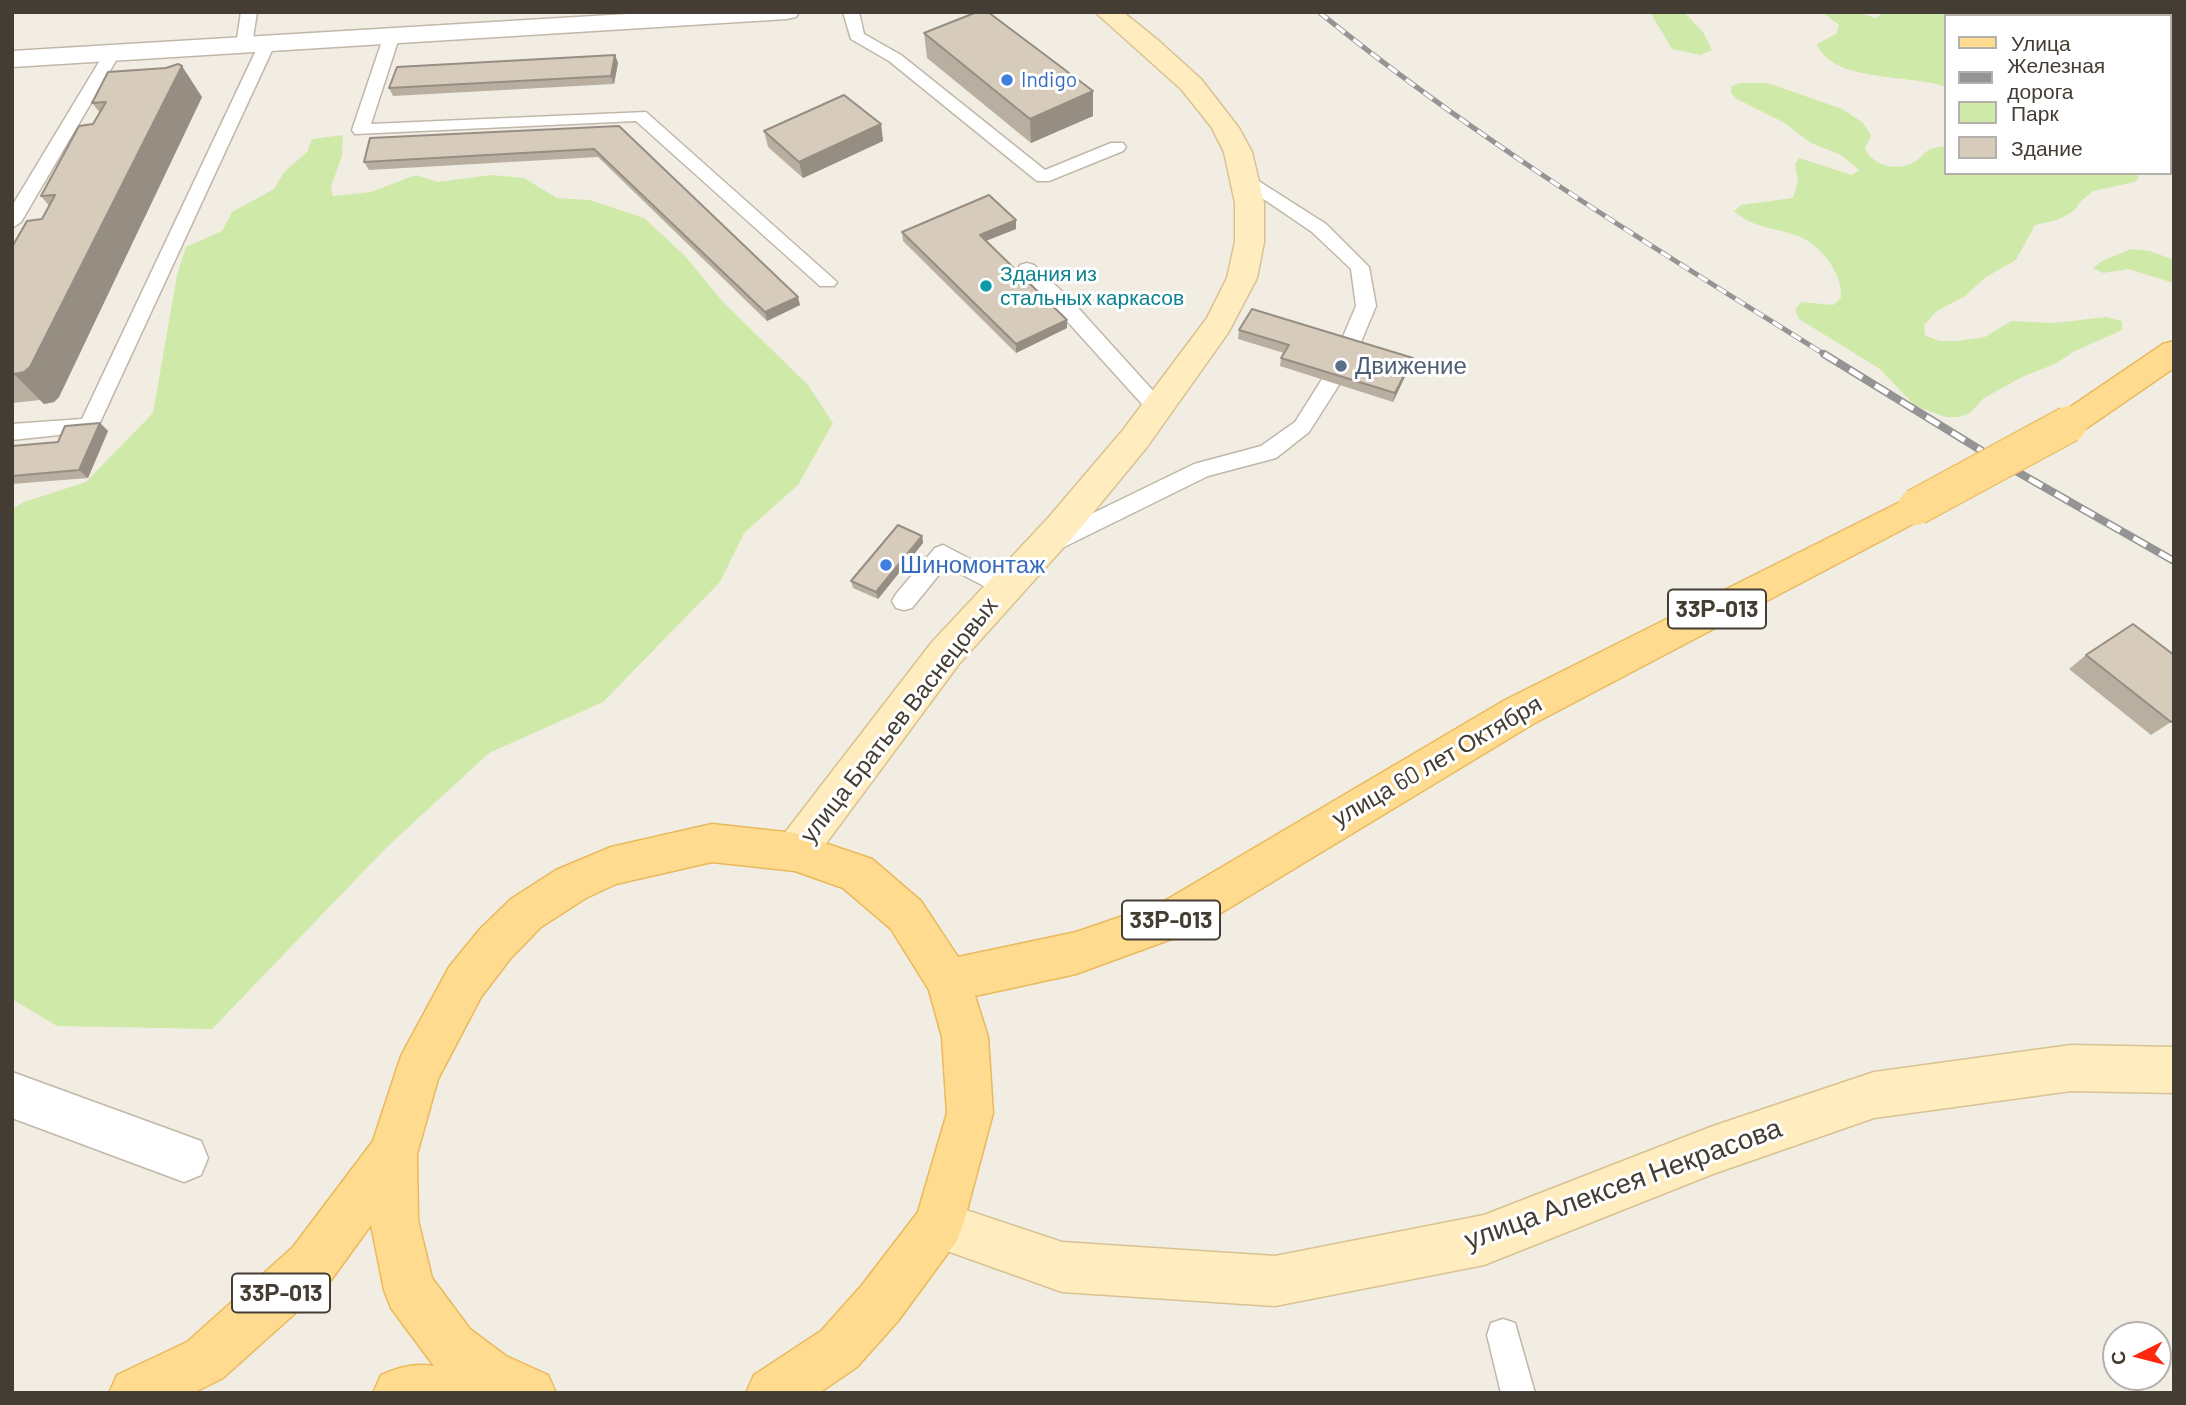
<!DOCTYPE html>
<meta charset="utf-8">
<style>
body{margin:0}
#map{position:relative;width:2186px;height:1405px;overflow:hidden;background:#f2ede3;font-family:Barlow,sans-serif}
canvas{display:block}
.frame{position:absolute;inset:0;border:14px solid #443d33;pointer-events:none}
.legend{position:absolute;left:1944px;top:14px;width:228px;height:161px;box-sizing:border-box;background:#fff;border:2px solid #b4b1ad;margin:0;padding:9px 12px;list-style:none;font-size:21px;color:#443d33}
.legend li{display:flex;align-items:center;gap:14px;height:35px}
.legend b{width:35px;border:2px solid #b4b1ad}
.north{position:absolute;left:2102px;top:1321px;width:70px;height:70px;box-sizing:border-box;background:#fff;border:2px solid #b4b1ad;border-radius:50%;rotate:264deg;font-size:19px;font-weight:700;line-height:28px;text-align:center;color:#443d33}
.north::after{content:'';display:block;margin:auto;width:24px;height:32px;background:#ff280d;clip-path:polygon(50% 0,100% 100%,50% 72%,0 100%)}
</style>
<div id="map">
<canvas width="2186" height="1405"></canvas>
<div class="frame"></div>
<ul class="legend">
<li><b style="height:9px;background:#ffdb8f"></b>Улица</li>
<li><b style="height:9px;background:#949494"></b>Железная дорога</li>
<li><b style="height:19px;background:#cfe9a9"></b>Парк</li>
<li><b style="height:19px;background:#d7cbbb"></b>Здание</li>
</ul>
<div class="north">С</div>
</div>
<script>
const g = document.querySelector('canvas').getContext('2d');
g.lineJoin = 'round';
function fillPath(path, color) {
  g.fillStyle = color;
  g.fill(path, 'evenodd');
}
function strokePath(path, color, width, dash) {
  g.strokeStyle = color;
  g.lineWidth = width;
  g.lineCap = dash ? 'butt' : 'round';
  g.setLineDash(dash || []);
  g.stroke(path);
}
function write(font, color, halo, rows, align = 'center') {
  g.font = font + ' Barlow,sans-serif';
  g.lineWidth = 6;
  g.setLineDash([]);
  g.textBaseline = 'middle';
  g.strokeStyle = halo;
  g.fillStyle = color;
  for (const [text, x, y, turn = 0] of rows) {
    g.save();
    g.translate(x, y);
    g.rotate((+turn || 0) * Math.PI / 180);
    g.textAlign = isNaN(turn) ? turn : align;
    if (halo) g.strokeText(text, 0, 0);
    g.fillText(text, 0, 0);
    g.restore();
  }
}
fillPath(new Path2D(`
 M1650,12h34l19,20 9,18 -12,5 -28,-6z
 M1822,12h37l16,6 10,-6h84l-7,4h-16v71c-33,-13 -115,-4 -129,-43l19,-10 3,-9z
 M1740,83h28l74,26 20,13 9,13 -6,14c9,18 34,23 51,12 5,-3 8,-9 13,-11 5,-3 12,-3 17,-4v27h189l4,4 -4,5 -42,9 -12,10 -7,10 -17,9 -22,5 -19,35 -30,17 -21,19 -28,15 -13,14 1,10 14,6h19l27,-4 26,-16 43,2 52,-6 16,4v9l-49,22 -16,11 -35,14 -38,21 -14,15 -10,4h-14l-31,-11 -35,-37 -81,-50 -4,-10 6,-7 32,3 8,-7c2,-25 -22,-56 -46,-63 -23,-8 -42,-7 -61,-24l7,-6 52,-7 5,-16 -3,-17 4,-7 53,17 7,-5 -18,-15 -30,-12 -28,-21 -46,-23 -6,-6v-7z
 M343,135l-1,21 -11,31 2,9 38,-4 45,-17 21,7 55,-7 32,3 33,20 33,2 54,18 41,38 39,47 84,82 25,38 -35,62 -54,48 -24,49 -117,120 -114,51 -102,94 -175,182 -155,-3 -45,-27v-490l12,-7 62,-20 67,-69 24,-138 9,-28 36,-16 10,-19 42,-23 10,-17 23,-20 5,-13z
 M2131,249l19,2 24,9v23l-46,-14 -25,4 -10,-5 9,-7z`), '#cfe9a9');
const lane = new Path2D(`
 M241,12h16l-5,33 -8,5 -8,-5z
 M843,12h16l5,22 37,21 144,115 66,-27h12l3,4 -3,4 -74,30h-12l-148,-120 -38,-22z
 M391,33l8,5 -28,86 275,-12 191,170 -3,4h-14l-184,-165 -281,13 -3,-4 31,-92z
 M267,39l8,5 -179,387 -84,9v-16l70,-5 177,-375z
 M113,47l8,5 -100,170 -9,6v-22l93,-154z
 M1246,173l80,51 43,43 7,39 -25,60 -42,66 -33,26 -68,18 -150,74 -8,3 -8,-3 -3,-6 3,-6 152,-74 67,-18 34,-24 36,-57 25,-59 -5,-37 -39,-37 -72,-49 -3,-4 3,-4z
 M1027,263l7,2 37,35 94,104 3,5 -3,5 -7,2 -7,-2 -94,-104 -37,-37 -2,-4 2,-4z
 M943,545l70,36 4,6 -4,6 -8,3 -8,-3 -51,-27 -34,42 -8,2 -8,-2 -4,-7 4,-7 39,-46z
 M1503,1319l12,4 20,70h-34l-14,-58 4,-12z`);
const street = new Path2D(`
 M660,12h139l-3,5 -9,2 -775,48v-16z
 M12,1072l189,69 7,17 -7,17 -17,7 -172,-64z`);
const secondary = new Path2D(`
 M1095,12h28l36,29 42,38 38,49 13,24 12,51v39l-7,36 -29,55 -81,114 -74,90 -114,127 -149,201 -15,6 -15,-6 -6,-13 6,-13 152,-197 116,-124 75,-88 84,-112 20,-40 8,-36v-39l-11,-51 -12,-24 -30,-38z
 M2071,1045l103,2v46l-103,-2 -197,27 -161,56 -229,91 -209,41 -213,-14 -140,-50 -7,-17 7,-17 17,-7 123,41 213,14 209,-41 229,-89 161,-54z`);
const primary = new Path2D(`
 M2174,341v27l-93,64 -12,4 -12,-4 -4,-8 4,-8 106,-72z
 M1916,494l12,4 5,9 -5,9 -395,208 -345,209 -112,41 -101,22 13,41 5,76 -30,112 -7,17 -58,79 -41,46 -38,26h-73l8,-18 67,-44 41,-46 56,-73 29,-99 -5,-76 -13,-47 -38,-61 -48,-41 -48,-17 -83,-9 -96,22 -30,14 -45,29 -31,32 -29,38 -43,82 -21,75 1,66 14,58 38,51 36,27 42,19 8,18h-183l8,-18c18,-8 33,-12 53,-9l-43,-58 -7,-18 -13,-65 -42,58 -106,95 -30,15h-84l8,-18 70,-33 106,-95 80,-106 28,-85 48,-89 31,-38 31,-30 45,-29 55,-23 101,-23 83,9 77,26 49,42 37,56 118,-25 85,-29 344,-203z`);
strokePath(lane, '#c1b7a8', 3);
strokePath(street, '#c1b7a8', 3);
strokePath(secondary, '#d8c292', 3);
strokePath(primary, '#e9b95b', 3);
fillPath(lane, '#fff');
fillPath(street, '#fff');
fillPath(secondary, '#ffedc0');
fillPath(primary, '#ffdb8f');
const railFar1 = new Path2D(`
 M1319,12c159,129 334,235 508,344`);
const rail = new Path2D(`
 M1824,354l176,108 174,99`);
strokePath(railFar1, '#949494', 5);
strokePath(rail, '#949494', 8);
strokePath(railFar1, '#fff', 3.5, [11]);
strokePath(rail, '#fff', 5, [15]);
const primaryBridge = new Path2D(`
 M1916,507l153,-83`);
strokePath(primaryBridge, '#e9b95b', 38, []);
strokePath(primaryBridge, '#ffdb8f', 36);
fillPath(new Path2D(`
 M924,33l169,83 -62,27 -104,-85z
 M615,55l3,8 -4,21 -221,12 -4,-8z
 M202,97l-143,300 -5,5 -10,2 -4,-4 -28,3v-156l30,-28 7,-13 -8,-10 52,-72 7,-11 -8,-10z
 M881,124l2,17 -80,37 -35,-31 -4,-16z
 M619,126l181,179 -33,16 -169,-164 -229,13 -5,-8z
 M1016,220v9l-30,12 81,79v8l-51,25 -113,-112 -1,-9z
 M1239,330l174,28 -3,8 -17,36 -113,-36 1,-8 3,-5 -46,-14z
 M100,423l8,8 -20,47 -76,6v-38l46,-4z
 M922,536l1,7 -45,56 -25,-11 -2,-7z
 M2086,655l88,65 -23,15 -82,-66z`), '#b9afa1');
fillPath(new Path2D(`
 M615,55l3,8 -4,21 -3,-8z
 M182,66l20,31 -143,300 -5,5 -10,2 -30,-30z
 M1093,91v25l-62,27 -1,-24z
 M881,124l2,17 -80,37 -4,-16z
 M1016,220v9l-36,14v-8z
 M798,297l2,8 -33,16 -2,-9z
 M1067,320v8l-51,25v-9z
 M1413,358l-3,8 -17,36 2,-9z
 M100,423l8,8 -20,47 -9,-8z
 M922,536l1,7 -45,56 -2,-7z`), '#968e83');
const building = new Path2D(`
 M977,12h11l105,79 -63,28 -106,-86z
 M615,55l-4,21 -222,12 8,-21z
 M178,64l4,2 -152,301 -6,5 -10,2 -2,-2v-125l15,-26 15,-2 13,-24 -14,1 38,-70 14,-2 13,-22 -14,1 16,-31 58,-4z
 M844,95l37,29 -82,38 -35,-31z
 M619,126l179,171 -33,15 -171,-163 -230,13 6,-24z
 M989,195l27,25 -36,15 87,85 -51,24 -114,-112z
 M1252,309l161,49 -18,35 -114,-35 8,-13 -50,-15z
 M100,423l-21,47 -67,6v-30l46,-4 7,-16z
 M898,525l24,11 -46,56 -25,-11z
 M2133,624l41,31v65l-3,2 -85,-67z`);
fillPath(building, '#d7cbbb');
strokePath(building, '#968e83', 2);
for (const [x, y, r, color] of [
 [1007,80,7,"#3f7fe0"],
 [986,286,7,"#0f9aa8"],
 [1341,366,7,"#5c6f8a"],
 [886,565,7,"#3f7fe0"]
]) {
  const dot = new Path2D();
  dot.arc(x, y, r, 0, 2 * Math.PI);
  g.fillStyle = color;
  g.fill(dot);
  strokePath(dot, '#fff', 2.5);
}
write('21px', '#366cbe', '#fff', [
 ["Indigo",1021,80]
], 'left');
write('21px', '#0d838f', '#fff', [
 ["Здания из",1000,274],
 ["стальных каркасов",1000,298]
], 'left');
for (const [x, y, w] of [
 [1717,609,98],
 [1171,920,98],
 [281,1293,98]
]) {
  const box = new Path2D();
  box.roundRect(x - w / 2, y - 19.5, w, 39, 5);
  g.fillStyle = '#fff';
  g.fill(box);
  strokePath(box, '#443d33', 2);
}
write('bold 23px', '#443d33', null, [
 ["33Р-013",1717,609],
 ["33Р-013",1171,920],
 ["33Р-013",281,1293]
]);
write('24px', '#4e5e75', '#fff', [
 ["Движение",1355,366]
], 'left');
write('24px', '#366cbe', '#fff', [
 ["Шиномонтаж",900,565]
], 'left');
write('24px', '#443d33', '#fff', [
 ["улица Братьев Васнецовых",899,720,-52],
 ["улица 60 лет Октября",1437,761,-30]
]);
write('28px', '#443d33', '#fff', [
 ["улица Алексея Некрасова",1623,1184,-20]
]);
</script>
